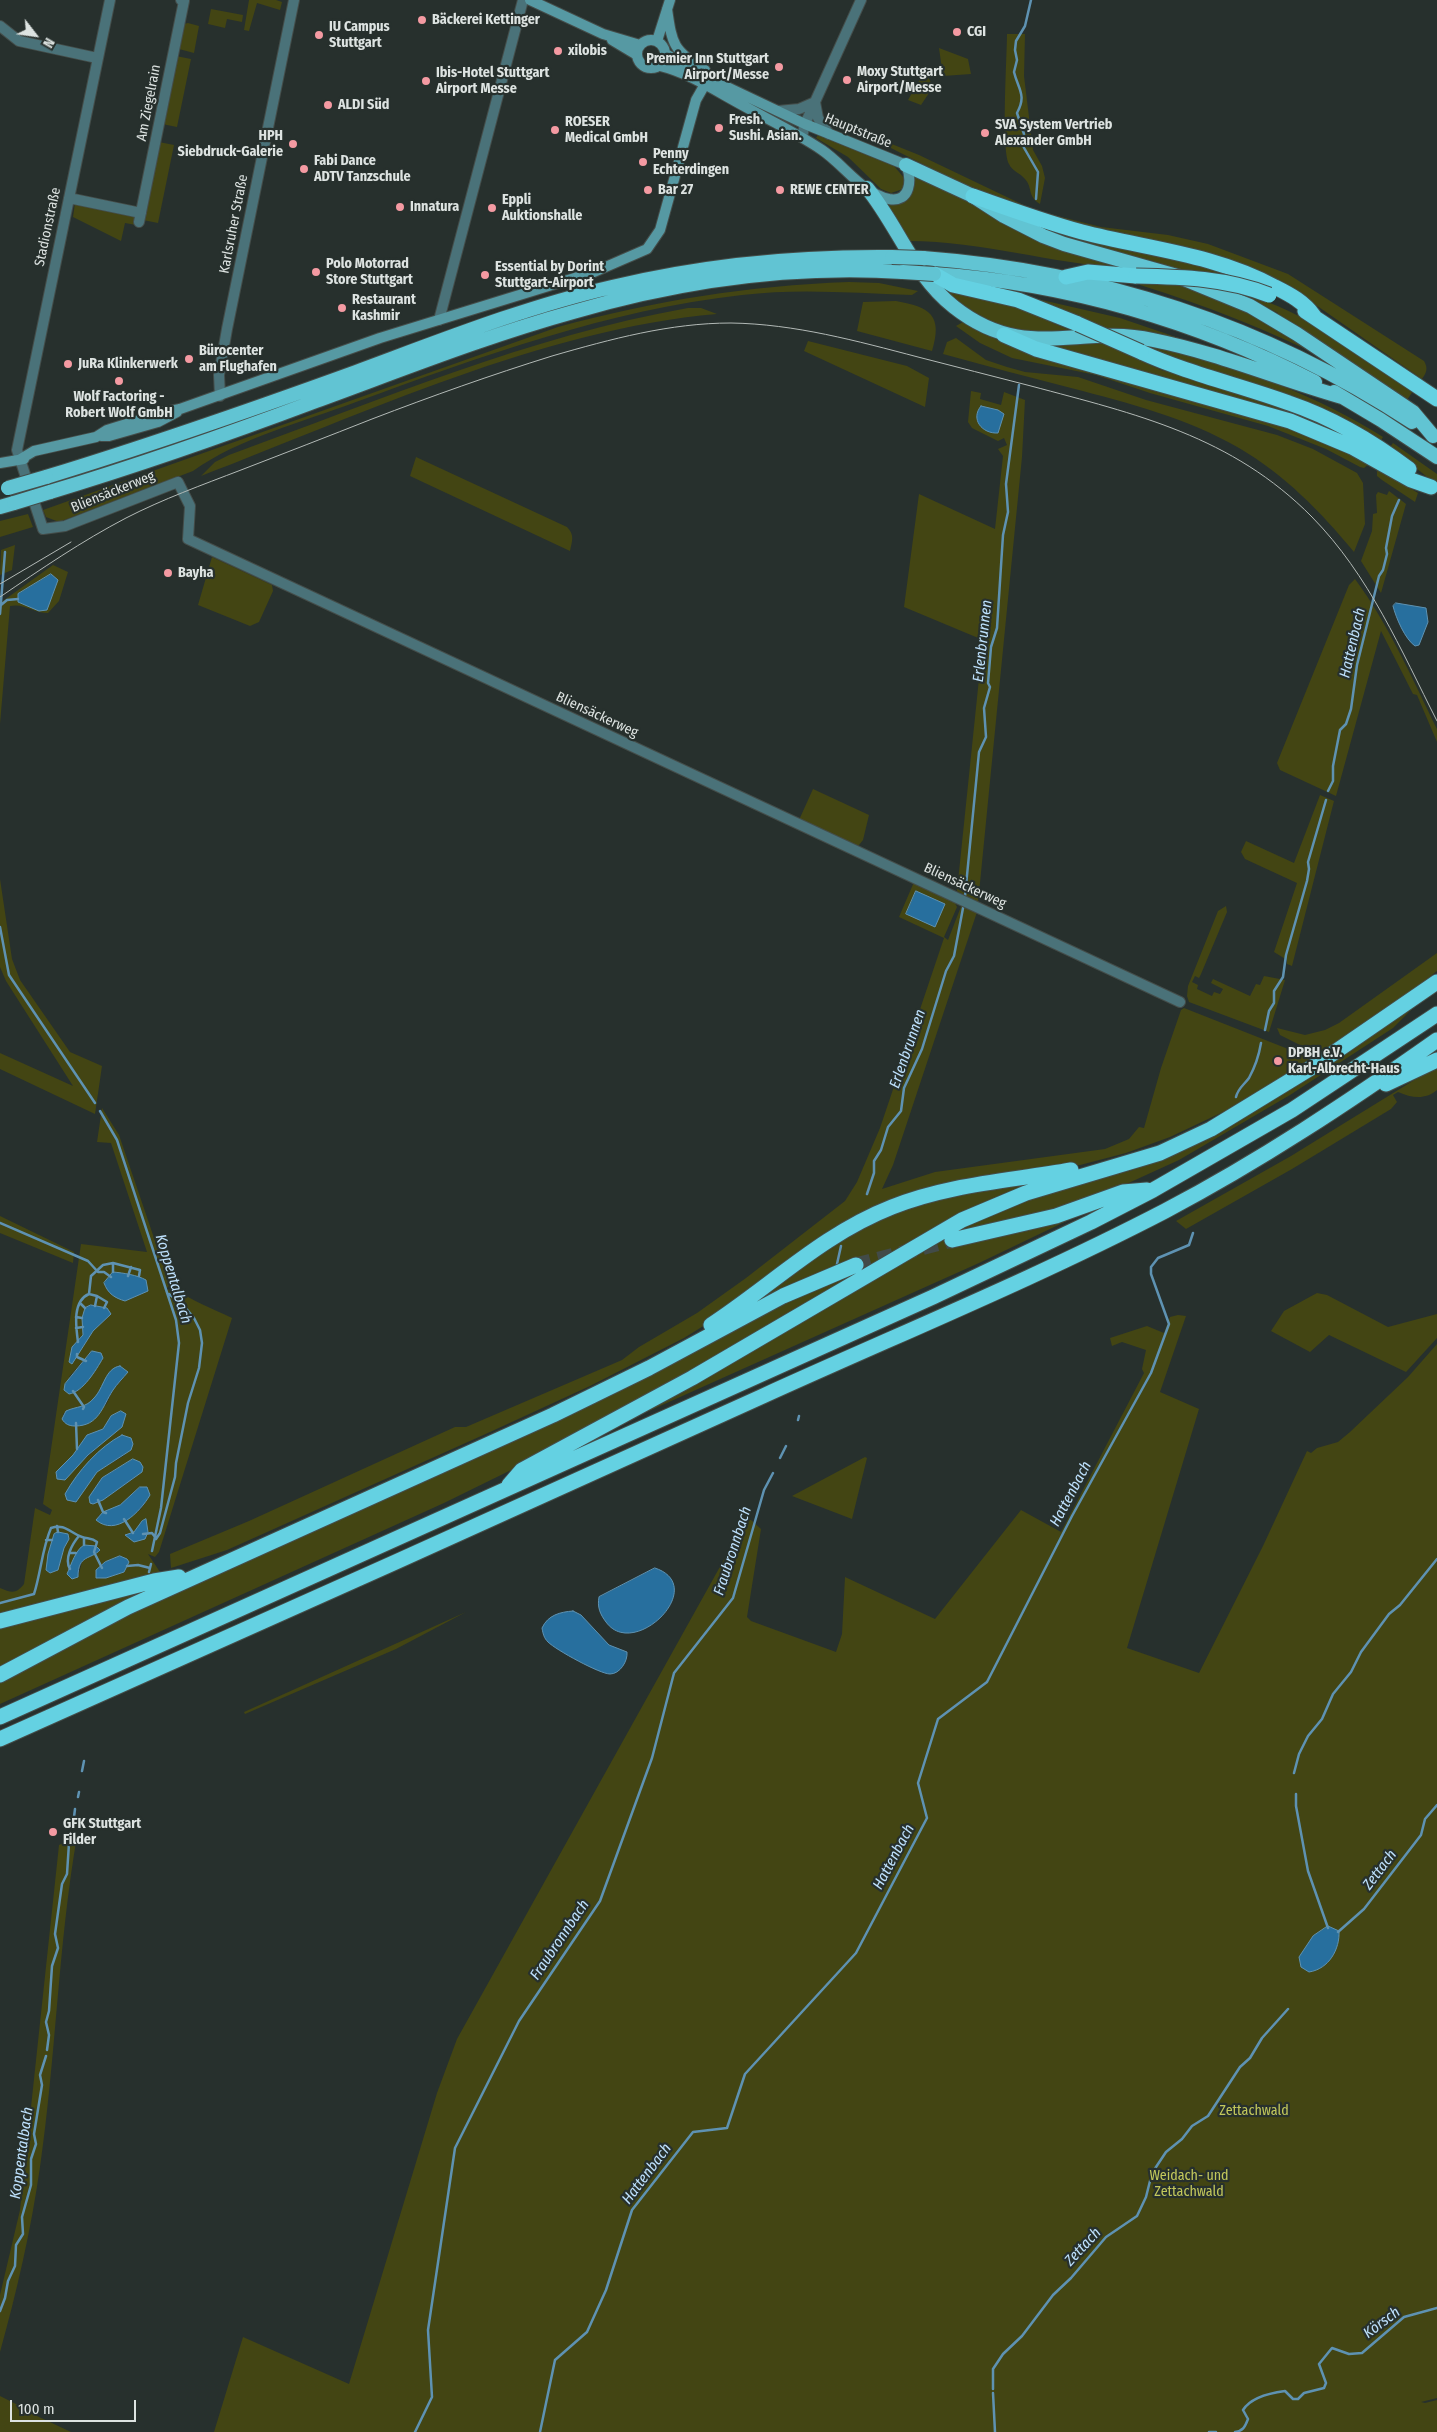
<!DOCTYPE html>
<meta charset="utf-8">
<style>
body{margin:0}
#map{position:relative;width:1437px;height:2432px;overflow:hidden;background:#27302d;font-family:"Fira Sans Condensed",sans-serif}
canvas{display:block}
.north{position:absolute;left:10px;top:10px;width:50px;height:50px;-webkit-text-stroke:4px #27302d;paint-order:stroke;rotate:120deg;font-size:14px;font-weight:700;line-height:20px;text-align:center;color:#dde3e1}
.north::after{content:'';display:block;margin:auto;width:18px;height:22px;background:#dde3e1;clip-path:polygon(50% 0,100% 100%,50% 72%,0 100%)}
.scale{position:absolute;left:10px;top:2400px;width:126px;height:22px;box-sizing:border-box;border:2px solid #dde3e1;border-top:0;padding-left:6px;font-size:15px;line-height:18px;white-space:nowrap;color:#dde3e1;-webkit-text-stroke:4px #27302d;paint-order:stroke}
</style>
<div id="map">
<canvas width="1437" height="2432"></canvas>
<div class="north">N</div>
<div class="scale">100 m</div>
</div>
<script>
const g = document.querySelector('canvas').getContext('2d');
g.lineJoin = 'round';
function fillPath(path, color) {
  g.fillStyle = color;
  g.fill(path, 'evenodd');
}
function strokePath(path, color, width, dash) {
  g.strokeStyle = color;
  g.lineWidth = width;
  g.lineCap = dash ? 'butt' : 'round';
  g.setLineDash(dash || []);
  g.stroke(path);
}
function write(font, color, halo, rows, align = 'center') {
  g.font = font + ' "Fira Sans Condensed",sans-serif';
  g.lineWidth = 4.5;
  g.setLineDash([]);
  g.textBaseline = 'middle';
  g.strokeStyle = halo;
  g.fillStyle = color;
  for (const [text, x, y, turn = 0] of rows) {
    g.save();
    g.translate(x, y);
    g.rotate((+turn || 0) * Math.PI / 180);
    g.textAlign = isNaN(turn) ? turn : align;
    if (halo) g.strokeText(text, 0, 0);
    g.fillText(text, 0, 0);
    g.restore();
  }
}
fillPath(new Path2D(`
 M249,0h27l6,2 -2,8 -23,-7 -8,28 -5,-1z
 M211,9l32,6 -1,7 -15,-3 -2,9 -17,-4z
 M188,23l11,3 -5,27 -15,-4 5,-25z
 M1007,34h18l-1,42 9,74 9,16 3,12 -5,26c-13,-8 -7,-16 -15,-25 -5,-6 -13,-8 -16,-15 -8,-16 -2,-107 -2,-130z
 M939,48l29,11 3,15 -28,2z
 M176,56l15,3 -14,68 -15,-3z
 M925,70l8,17 -12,18 -13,-5z
 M827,118l92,37 115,55 67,17 67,8 40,9 80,30 136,87c4,7 3,11 -2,18l-109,-76 -37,-21 -179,-50 -107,-34 -109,-55 -50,-18 -7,-5z
 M818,135l76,31 11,13 -2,10 -12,4 -10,-4 -33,-32 -32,-19z
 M159,142l15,3 -16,78 -15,-3z
 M915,175l67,34 119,49 -1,4 24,6c-72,-4 -142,-27 -215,-27l-25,-40 24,-4 5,-6z
 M75,203l63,13 -2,9 -11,-2 -4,18 -48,-24z
 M1038,224l160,38 58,20 -77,-12 -29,-10 -3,2 -97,-28z
 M849,282l30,1 39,8 -6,4c-57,-2 -114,-7 -170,0 -134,15 -260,61 -386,107 -53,20 -117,36 -163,69l-134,51 -13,-5 -3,-7 515,-183c100,-27 188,-41 291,-45z
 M1140,282l51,2 52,23 86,53c-62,-30 -124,-55 -189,-75z
 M949,292l61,12 68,30 -57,-1 -35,-12 -36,-24z
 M1242,294c64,16 117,61 171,97l-6,9 -131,-84 2,-3z
 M1033,298l87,20 94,32 -100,-19 -81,-30z
 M896,301c34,6 47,14 36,50l-75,-20 6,-29z
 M688,308h13l16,6c-174,15 -354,100 -516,162l14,-14 14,-7c151,-55 301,-119 459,-147z
 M963,322l19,11 31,13 209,58 105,37 42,23 -5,4 -4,-1 -34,-18 -58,-23 -118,-33 -54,-18 -84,-17 -32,-15 -24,-17z
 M956,338l30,22 21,7 18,5 53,5 68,23 131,35 36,14 44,24 6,10 2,41 -11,28c-33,-40 -69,-77 -115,-104 -52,-30 -110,-45 -168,-60 -42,-11 -85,-22 -128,-34l4,-12z
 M1096,340l65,30 112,33 48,19 48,26 -84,-36 -238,-67z
 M808,341l99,25 22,12 -4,29 -121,-56z
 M1143,345l31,7 1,-3c73,23 144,47 208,88l-3,5 -181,-71z
 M971,391l10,2 -1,6 21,6 3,-13 21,8 -3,57 -44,446 -21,-12 26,-251 -79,-33 15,-113 76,35 8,-73 -5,-7 9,-4 -3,-7 -6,3 -26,-13 -4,-6z
 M1393,443l44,31v11l-47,-38z
 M416,457l151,70c8,8 5,14 3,24l-160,-75z
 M1377,468l41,25 -3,9 -33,-22 -5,-4z
 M1389,491l17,13 -25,89 -20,-32 11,-30 1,-17 4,-1 -1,-18 2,-3 9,3z
 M28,514l5,13 -33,10v-16z
 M15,545l-3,25 -12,5 1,-25z
 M212,557l60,28 1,6 -14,31 -9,4 -52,-21z
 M53,565l15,7 -9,29 -11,12c-14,0 -24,-10 -38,-7l-10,118v-121z
 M1355,579c34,46 57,99 82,150v13l-20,-47 -4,-1 -32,-63 -45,165 -56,-26 -3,-7 72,-178z
 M813,789l56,26 -6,25 -4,5 -4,1 -56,-26z
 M1320,795l14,6 -42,165 -5,-2v-4l-13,-8 23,-69 -52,-24 -4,-7 5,-11 48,22z
 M0,879l12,80 8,21 50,72 32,14 -7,48 -95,-45v-16l73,33 -67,-105 -6,-14z
 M914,882l40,19 3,6 -13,30 4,3 14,-36 15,8 -84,253 -11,24 53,-17 170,-23 24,-10 10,-12 5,1 17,-60 20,-58 3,-2 127,50 -69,45 -72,34 -44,16 -46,12 -161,27 -235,146 -94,48 -100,46 -263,118 -56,18 -1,-14 79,-33 206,-94h11l156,-67 17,-13 58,-34 49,-35 99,-77 12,-19 23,-54 64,-190 -45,-21z
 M1226,906l1,6 -26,62 -2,4 -4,-2 -3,6 6,3 -1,4 15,7 2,-4 6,2 3,-5 -12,-6 2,-4 37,17 6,-12 4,1 4,-9 21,4 -16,52 -80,-30 -2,-6 1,-10 30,-75z
 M1437,953v18l-50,40 -69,43 -38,-19 -3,-7 28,7 20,-5 14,-7z
 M1417,1004l-24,24 -103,67 -111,65 -68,31 -34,25 -98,47 -348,156 329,-192 78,-32 95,-25 53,-22z
 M1437,1066v24c-12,10 -25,8 -39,2l-5,3 4,7 -6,7 -99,60 -106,60 -10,-8 115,-65z
 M102,1108l17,27 51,150 -6,6 9,-3c18,12 40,21 59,30l-73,234 -4,5 -7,-3 12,18 -160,44v-28c12,5 16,6 24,-4l11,-76 15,7 2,-5 -9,-6 38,-260 66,8 -36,-109 -14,-1zM121,1273l7,3h7l7,18 -17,7 -14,-24zM111,1314l-18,17 -21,33v-17l11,-12 -1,-17zM92,1351l4,18 -11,13 -16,-5zM112,1370l13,6 -12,14 -7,15 -42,18 -1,-9c9,-6 15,-4 23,-8 14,-7 17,-25 26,-36zM111,1416l4,16 -39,35 -20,5 17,-17 14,-20 16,-6zM117,1437l8,18 -28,17 -22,30 -10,-8c15,-26 30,-38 52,-57zM117,1468l19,9 -33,23 -10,4 -4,-7 13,-19zM140,1487h7l-2,16 -4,6 -9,7 -22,10h-4l-8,-10 22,-11zM54,1534l15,5 -5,9 -6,22 -8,3 -4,-3 2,-16zM84,1545l14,2 -3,7h-5l-8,8 -4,15 -6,2 -4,-8zM120,1556l4,1v15l-26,7 -2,-9 9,-8z
 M1042,1182l-37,11 -34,16 -314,183 -101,56 -112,55 -444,201v-23l138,-73 655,-309 56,-22 4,-5 -113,42c58,-50 125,-99 199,-118 30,-8 72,-10 103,-14z
 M0,1216l74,36 -1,11 -73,-30z
 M1317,1293l10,2 61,32 49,-13v24l-31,34 -77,-37 -19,17 -39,-21 13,-20z
 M1178,1315l8,1 -26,76 39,17 -72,239 72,25 64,-127 44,-95 4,2 6,-5 21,-6 12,-10 58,-55 29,-33v1054l-16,4 4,1 12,-3v32h-1223l29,-95 106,47 88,-291 20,-54 289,-519h5l10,9 -14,88 4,4 85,31 6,-18 3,-57 90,42 86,-109 40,22 83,-159 -2,-4 4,-19 -24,-8 -10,4 -2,-8 37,-12 17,7 6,-16z
 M865,1457l2,1 -15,61 -60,-23z
 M148,1588v2l-148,79v-40l25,-9z
 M466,1612l-70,37 -151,65 -1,-2 20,-9z
 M77,1836c-19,110 -21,221 -37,331 -9,63 -23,124 -40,185v-57l20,-85 39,-365z
 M0,2396l22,11v2l49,23h-71z`), '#434513');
const water = new Path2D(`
 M981,406l17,4 6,4 -6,19c-16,1 -28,-14 -17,-27z
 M51,574l7,6 -11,30 -8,1 -21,-9v-8z
 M1396,603l30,5 2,14 -9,23 -4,1c-10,-7 -19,-28 -22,-40z
 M916,891l29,13 -10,23 -29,-13z
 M113,1272c11,1 24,3 33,8l2,11 -23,10c-10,-3 -17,-7 -21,-18z
 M91,1305l16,3 4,6 -18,17 -21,33 -3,-2 3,-15 11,-12 -1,-17 3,-10z
 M92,1351l9,2 2,5c-7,12 -20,34 -34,36l-5,-4 1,-6z
 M120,1366l8,6c-5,6 -11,12 -15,18 -11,17 -14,36 -38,36 -6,0 -10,-2 -13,-7l4,-8c11,-5 20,-3 28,-13 10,-10 11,-30 26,-32z
 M121,1411l5,3 -4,13 -34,28 -23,25 -8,-1 -1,-7 17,-17 14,-20 16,-6 8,-13z
 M122,1435l9,3 2,6 -2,6 -34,22 -21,30 -9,-2 -2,-6c13,-23 34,-47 57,-59z
 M133,1459l7,3 3,5 -1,5 -39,28 -10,4 -3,-1 -1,-6 13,-19z
 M140,1487h7l3,8c-10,17 -34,42 -54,25l7,-8 17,-7z
 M146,1519l2,13 -3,7 -11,3 -9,-7 9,-3 8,-11z
 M58,1532l10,2 1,5 -5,9 -6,22 -8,3 -4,-3 2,-16 6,-20z
 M84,1545l12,1 4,4c-9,10 -22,4 -22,27l-6,2 -5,-5c4,-9 9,-25 17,-29z
 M120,1556l7,3 2,3 -5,10 -18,6h-10v-8l9,-8z
 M655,1568c55,18 -21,93 -49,54 -6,-8 -9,-15 -7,-25z
 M573,1611l8,4 28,30 18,7c1,9 -7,22 -17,22 -10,0 -54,-24 -62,-32 -4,-4 -5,-8 -6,-14 6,-13 18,-16 31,-17z
 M1328,1926l11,5c1,18 -10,38 -30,41l-8,-5 -2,-10 14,-21z`);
fillPath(water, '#276f9e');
strokePath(water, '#5e92b2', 1);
strokePath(new Path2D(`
 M1031,0l-6,26 -9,15 -1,9 2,10 -3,12c4,17 13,23 3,41l7,21 -1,12 15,26 -2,27
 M1,605l6,-5 11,-1
 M0,614l5,-62
 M1328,791l5,-10v-15l7,-36 6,-6 5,-15 6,-44 22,-89 4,-6 4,-16 -1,-6 6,-32 7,-16
 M965,896l14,-144 7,-15 -2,-29 6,-21 -2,-4 3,-36 6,-19 6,-93 5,-23 -2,-28 13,-99
 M0,927l9,48 86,128
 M1265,1030l4,-19 5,-8v-12l9,-14 3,-22 21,-74 2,-12 -1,-7 18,-62
 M1236,1097c2,-9 8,-12 13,-19 6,-11 10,-23 12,-35
 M100,1111l17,29 59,180 3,23 -18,165 -9,43
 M867,1194l7,-21v-12l7,-11 7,-23 13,-16 3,-23 18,-39 24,-78 8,-15 9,-48
 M0,1223l88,38 10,11h6l7,5
 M113,1263v9
 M837,1264l4,-18
 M128,1276l3,-9
 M89,1294l8,2 -2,10
 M97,1296l10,6 -3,6
 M80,1303l5,5
 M76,1317l6,1
 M76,1328l7,-1
 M78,1342c-2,-15 -6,-41 11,-48l2,-18 12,-11 10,-2 27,7 -1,6
 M77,1354v3l9,4
 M73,1391l11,16 -1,2
 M798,1420l1,-4
 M76,1423l1,26
 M780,1458l6,-12
 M98,1500l5,12 3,1
 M124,1519l9,14
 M57,1526l1,6
 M143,1534l9,-1 3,4
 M156,1539l4,-6 15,-56 1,-14 12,-60 11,-35 3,-25 -2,-13 -6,-12 -10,-12 -15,-12
 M46,1540h6
 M84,1545v-7
 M70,1553h6
 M127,1566l11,-1 12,3
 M70,1569c-6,-10 2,-25 9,-33
 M149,1572l2,-8
 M0,1603l34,-9c7,-22 8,-45 17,-66 14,-5 19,5 31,9 6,2 10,1 15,5l-3,10 8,16
 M82,1771l2,-10
 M1294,1773l5,-19 9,-18 14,-17 11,-25 18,-22 10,-20 28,-38 11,-9 37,-46
 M1296,1794v12l12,65 20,57
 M78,1797l1,-5
 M74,1817l1,-8
 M1338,1932l26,-23 57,-74 4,-16 12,-14
 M47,2050l2,-15 -3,-13 3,-11 3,-45 6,-18 -3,-14 7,-50 5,-10 2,-31
 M0,2311l5,-13 3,-17 7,-15 1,-21 7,-11 -1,-17 9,-32v-26l5,-15 -2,-10 8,-49 -2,-10 6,-19
 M993,2389v-20l10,-15 19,-18 31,-41 18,-17 35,-41 31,-21 9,-19 6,-24 14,-21 16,-13 10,-13 16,-10 32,-49 10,-9 12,-20 26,-29
 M993,2393l2,39
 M415,2432l17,-35 -4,-67 27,-182 64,-127 81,-120 52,-143 22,-85 59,-75 31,-108 9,-17
 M540,2432l15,-72 32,-28 19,-42 26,-80 61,-78 34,-4 18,-54 111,-121 71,-135 -9,-35 20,-64 49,-37 85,-166 79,-143 18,-49 -18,-50v-7l7,-9 31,-13 4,-12
 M1209,2432h7
 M1235,2432c8,-1 10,-5 13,-13l-5,-9c8,-13 27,-17 42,-19l8,8h5l6,-6 20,-5 2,-5 -7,-19 13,-16 17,6 13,-1 42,-36 33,-9`), '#5e92b2', 2.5);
strokePath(new Path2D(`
 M856,1265l96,-25`), '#424b48', 15, [15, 8]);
const minor = new Path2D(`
 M110,0l-93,450 26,79 22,-3 113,-44 12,24 -2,33 992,463
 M0,26l19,15 78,17
 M815,102l3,16 11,16
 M778,111l21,-2 16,-7
 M802,137l3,-13 56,-124
 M69,198l72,15
 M139,222l45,-221 -3,-1
 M439,320l84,-320
 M220,396l-1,-21 8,-46 67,-329`);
const secondary = new Path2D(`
 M530,0l73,34 37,11
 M667,9c5,35 6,42 38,61
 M637 54a14 14 0 1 1 28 0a14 14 0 1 1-28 0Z
 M612,40l25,15
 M657,41l13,-41
 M660,66c29,7 56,25 82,39 27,15 55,28 80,45 22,15 40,43 67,49 22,4 23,-20 17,-34l-101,-41 -116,-55 -23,-15
 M101,436h8l49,-14 19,-10
 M19,460l15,-9 62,-14 11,-7 58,-18 15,-3 200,-71 214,-66 53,-23 13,-19 36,-130 8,-14 11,-5
 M0,463l24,-4`);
const trunk = new Path2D(`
 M906,165l67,31 31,20 39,20 21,8 113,32 73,30 47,28 116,78 20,24
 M867,188c31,38 47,88 87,119 71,56 123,17 199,33 65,13 126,39 189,57
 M923,258c174,13 342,67 489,164
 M934,274c133,9 263,47 381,108
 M1334,392l47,28 56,37
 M46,477c105,-32 208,-68 310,-105 84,-31 169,-65 256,-85 92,-22 186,-31 280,-30
 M50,492c90,-27 178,-58 266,-91 85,-31 170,-65 257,-89 106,-31 220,-47 330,-40
 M0,507l14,-4`);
const motorway = new Path2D(`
 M973,196c36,13 72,26 109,36 66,17 132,22 193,55 16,8 29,15 39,29
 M934,274l19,11 65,15 60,24
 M1066,277l22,-5 48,4
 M1305,311l132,88
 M1004,335l32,14 254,72 62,26 59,33 20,7
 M1141,352c48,22 99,33 148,51 44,15 83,38 120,66
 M1386,1084l51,-24
 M952,1240l104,-24 67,-24 24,-2
 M711,1325c61,-40 112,-91 181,-118 58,-23 118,-26 179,-37
 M509,1485l13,-15 170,-92 270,-158 64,-27 134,-40 51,-24 108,-66 118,-81
 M0,1621l154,-40 25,-4
 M0,1675l128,-68 425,-192 96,-47 134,-72 73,-31
 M0,1717l933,-420 158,-75 62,-32 139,-80 145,-96
 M0,1739c255,-114 509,-227 763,-343 134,-61 271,-117 402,-185 95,-50 184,-109 272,-171`);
strokePath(minor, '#444d4a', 12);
strokePath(secondary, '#444d4a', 12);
strokePath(trunk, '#444d4a', 16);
strokePath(motorway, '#444d4a', 17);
strokePath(minor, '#4a7279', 10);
strokePath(secondary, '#5699a3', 10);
strokePath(trunk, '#61c4d3', 14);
strokePath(motorway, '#64d1e2', 15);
strokePath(new Path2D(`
 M0,584l71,-42
 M0,597c41,-28 82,-56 126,-79 37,-19 76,-33 115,-48 44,-17 88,-34 131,-51 60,-23 119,-44 180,-63 59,-17 118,-33 179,-33 64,1 126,18 187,34 38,10 75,19 113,29 105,28 201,50 281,131 57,58 89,133 125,204`), '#b3bab7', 1);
const trunkBridge = new Path2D(`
 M892,257l31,1
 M903,272l31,2
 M8,488l38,-11
 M14,503l36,-11`);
const motorwayBridge = new Path2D(`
 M1136,276c47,1 90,2 133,19
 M1078,324l63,28`);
strokePath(trunkBridge, '#444d4a', 16, []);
strokePath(motorwayBridge, '#444d4a', 17, []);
strokePath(trunkBridge, '#61c4d3', 14);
strokePath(motorwayBridge, '#64d1e2', 15);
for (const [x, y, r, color] of [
 [422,20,5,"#f49aa2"],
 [957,32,5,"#f49aa2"],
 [319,35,5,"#f49aa2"],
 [558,51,5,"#f49aa2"],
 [779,67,5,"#f49aa2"],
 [847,80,5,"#f49aa2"],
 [426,81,5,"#f49aa2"],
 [328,105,5,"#f49aa2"],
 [719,128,5,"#f49aa2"],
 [555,130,5,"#f49aa2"],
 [985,133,5,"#f49aa2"],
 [293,144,5,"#f49aa2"],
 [643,162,5,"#f49aa2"],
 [304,169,5,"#f49aa2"],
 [648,190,5,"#f49aa2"],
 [780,190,5,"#f49aa2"],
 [400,207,5,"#f49aa2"],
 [492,208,5,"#f49aa2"],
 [316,272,5,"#f49aa2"],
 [485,275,5,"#f49aa2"],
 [342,308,5,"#f49aa2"],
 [189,359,5,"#f49aa2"],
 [68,364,5,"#f49aa2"],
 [119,381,5,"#f49aa2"],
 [168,573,5,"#f49aa2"],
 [1278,1061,5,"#f49aa2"],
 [53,1832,5,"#f49aa2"]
]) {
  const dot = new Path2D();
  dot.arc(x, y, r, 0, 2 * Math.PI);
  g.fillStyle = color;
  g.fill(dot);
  strokePath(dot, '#27302d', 2);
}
write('bold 14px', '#dde3e1', '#27302d', [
 ["Bäckerei Kettinger",432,20],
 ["IU Campus",329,27],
 ["Stuttgart",329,43],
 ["CGI",967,32],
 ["xilobis",568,51],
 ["Premier Inn Stuttgart",769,59,"right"],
 ["Airport/Messe",769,75,"right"],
 ["Moxy Stuttgart",857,72],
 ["Airport/Messe",857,88],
 ["Ibis-Hotel Stuttgart",436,73],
 ["Airport Messe",436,89],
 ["ALDI Süd",338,105],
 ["Fresh.",729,120],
 ["Sushi. Asian.",729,136],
 ["ROESER",565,122],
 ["Medical GmbH",565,138],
 ["SVA System Vertrieb",995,125],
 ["Alexander GmbH",995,141],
 ["HPH",283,136,"right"],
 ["Siebdruck-Galerie",283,152,"right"],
 ["Penny",653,154],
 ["Echterdingen",653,170],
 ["Fabi Dance",314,161],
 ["ADTV Tanzschule",314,177],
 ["Bar 27",658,190],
 ["REWE CENTER",790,190],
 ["Eppli",502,200],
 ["Auktionshalle",502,216],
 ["Innatura",410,207],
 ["Polo Motorrad",326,264],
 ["Store Stuttgart",326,280],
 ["Essential by Dorint",495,267],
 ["Stuttgart-Airport",495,283],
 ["Restaurant",352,300],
 ["Kashmir",352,316],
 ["Bürocenter",199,351],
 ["am Flughafen",199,367],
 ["JuRa Klinkerwerk",78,364],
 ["Wolf Factoring -",119,397,"center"],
 ["Robert Wolf GmbH",119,413,"center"],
 ["Bayha",178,573],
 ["DPBH e.V.",1288,1053],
 ["Karl-Albrecht-Haus",1288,1069],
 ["GFK Stuttgart",63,1824],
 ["Filder",63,1840]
], 'left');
write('14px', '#dde3e1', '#27302d', [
 ["Am Ziegelrain",149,103,-79],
 ["Hauptstraße",858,131,22],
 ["Karlsruher Straße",234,224,-79],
 ["Stadionstraße",48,227,-78],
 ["Bliensäckerweg",113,492,-22],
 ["Bliensäckerweg",597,715,25],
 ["Bliensäckerweg",965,886,25]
]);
write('14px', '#c3c85b', '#27302d', [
 ["Zettachwald",1254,2111],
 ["Weidach- und",1189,2176],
 ["Zettachwald",1189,2192]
]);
write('italic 15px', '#bee1fd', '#27302d', [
 ["Erlenbrunnen",983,641,-84],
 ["Hattenbach",1353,643,-77],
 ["Erlenbrunnen",908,1049,-71],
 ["Koppentalbach",173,1279,73],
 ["Hattenbach",1071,1494,-62],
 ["Fraubronnbach",733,1551,-72],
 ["Hattenbach",894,1857,-62],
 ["Zettach",1380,1870,-53],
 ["Fraubronnbach",560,1940,-56],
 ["Koppentalbach",22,2153,-82],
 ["Hattenbach",647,2174,-53],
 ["Zettach",1083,2247,-47],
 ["Körsch",1382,2323,-37]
]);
</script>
